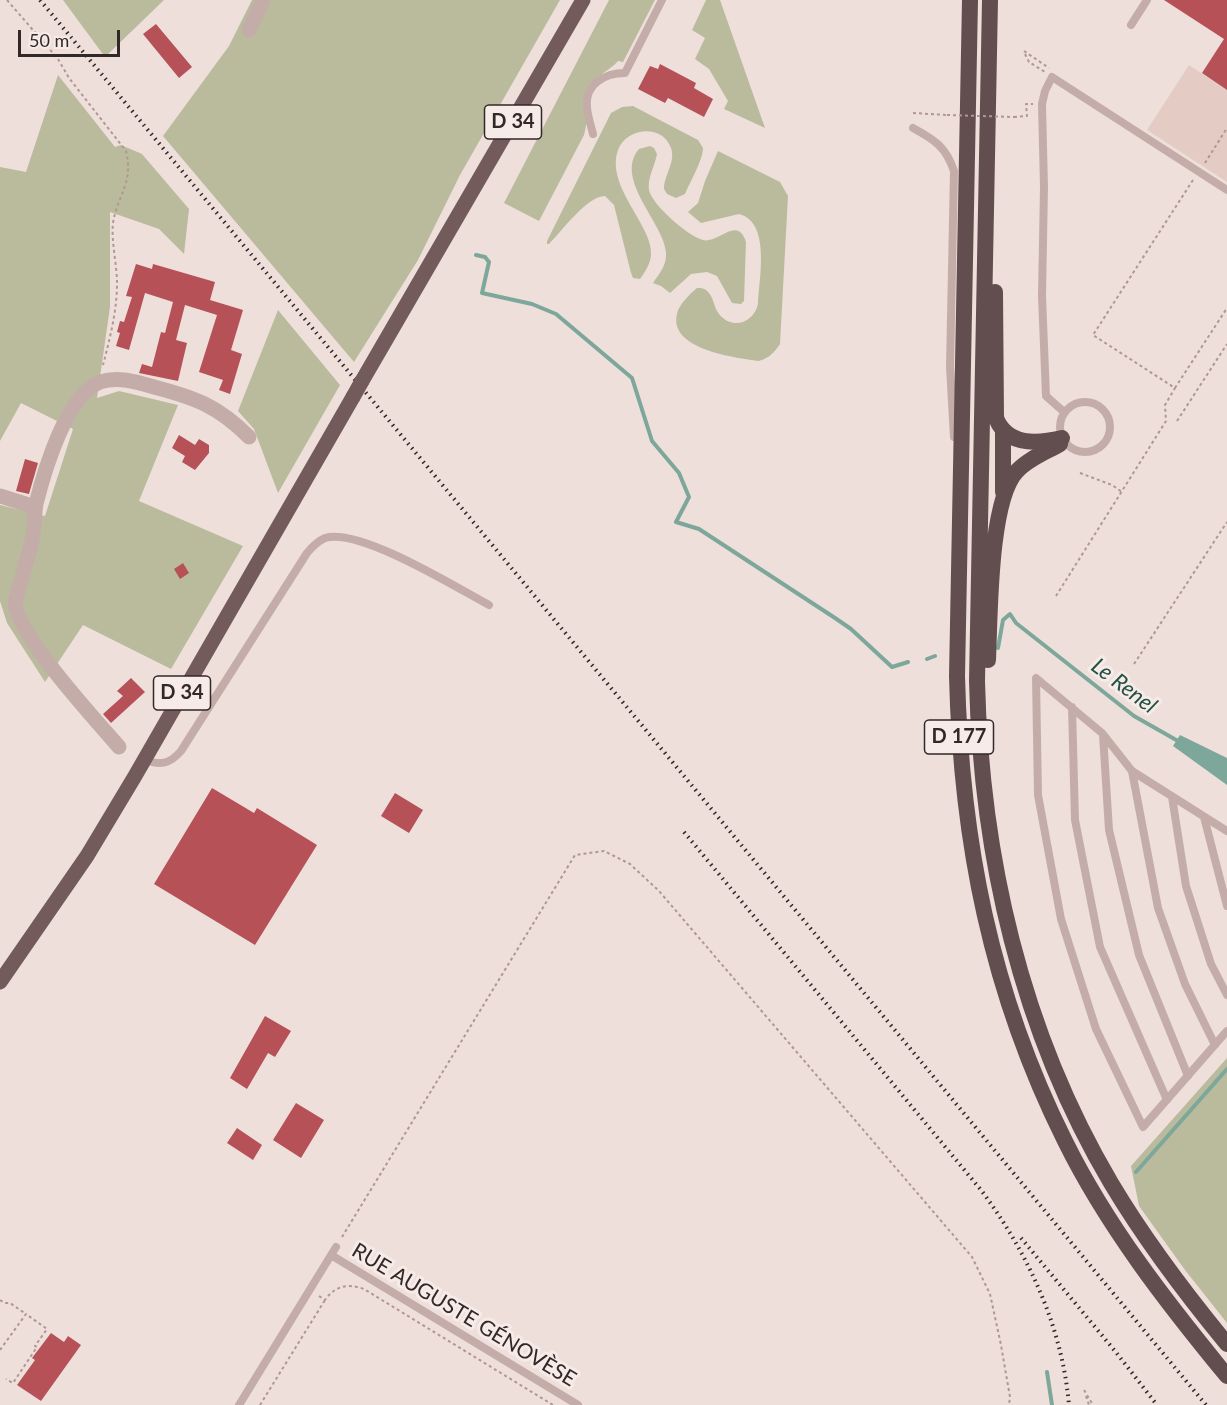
<!DOCTYPE html>
<meta charset="utf-8">
<style>
body{margin:0}
#map{position:relative;width:1227px;height:1405px;overflow:hidden;background:#eedfdb;font-family:Lato,sans-serif}
canvas{display:block}
.scale{position:absolute;left:18px;top:30px;width:102px;height:27px;box-sizing:border-box;border:3px solid #332828;border-top:0;padding-left:8px;font-size:18px;line-height:21px;white-space:nowrap;color:#332828;-webkit-text-stroke:4px #f6ebe7;paint-order:stroke}
</style>
<div id="map">
<canvas width="1227" height="1405"></canvas>
<div class="scale">50 m</div>
</div>
<script>
const g = document.querySelector('canvas').getContext('2d');
g.lineJoin = 'round';
function fillPath(path, color) {
  g.fillStyle = color;
  g.fill(path, 'evenodd');
}
function strokePath(path, color, width, dash) {
  g.strokeStyle = color;
  g.lineWidth = width;
  g.lineCap = dash ? 'butt' : 'round';
  g.setLineDash(dash || []);
  g.stroke(path);
}
function write(font, color, halo, rows, align = 'center') {
  g.font = font + ' Lato,sans-serif';
  g.lineWidth = 6;
  g.setLineDash([]);
  g.textBaseline = 'middle';
  g.strokeStyle = halo;
  g.fillStyle = color;
  for (const [text, x, y, turn = 0] of rows) {
    g.save();
    g.translate(x, y);
    g.rotate((+turn || 0) * Math.PI / 180);
    g.textAlign = isNaN(turn) ? turn : align;
    if (halo) g.strokeText(text, 0, 0);
    g.fillText(text, 0, 0);
    g.restore();
  }
}
fillPath(new Path2D(`
 M63,0h101l-59,57z
 M252,0h308l-100,175 -42,85 -64,102 -191,-226 66,-90z
 M609,0h46l-32,62 -5,-1c-8,10 -23,14 -28,26 -5,10 -1,33 -6,48l-45,86 -35,-18z
 M706,0h14l45,128 -41,-19 4,-8 -19,-32 -14,-10 10,-21 -13,-8z
 M58,75l57,72 6,-2 21,9 47,55 -5,45 -25,-25 -49,-17v95l-13,91 22,-7 59,14 -39,96 104,45 -72,123 -88,-44 -38,57 -38,-59 -7,-22v-96l45,11 28,-87 -52,-26 -21,38v-274l26,5z
 M633,106l65,34 5,8c0,12 -13,34 -18,46l-9,4 -9,-4 -3,-5c0,-14 12,-27 7,-41 -9,-25 -45,-20 -53,2 -13,36 35,76 33,104 0,9 -6,18 -11,25l-7,-1 -2,-5 -17,-68 -9,-9c-18,0 -43,35 -56,48h-2v-3l64,-128 11,-6z
 M650,146l4,2 3,6c-2,12 -10,24 -8,36 3,15 40,47 54,50 16,4 34,-25 43,2l-2,59 -3,3 -9,-1 -15,-27 -10,-4 -16,2 -21,19 -9,-7 -8,-3c6,-9 14,-18 13,-30 -1,-29 -53,-74 -27,-104z
 M718,151l62,31 8,14 -8,148c-6,9 -11,14 -21,17 -24,-3 -91,-12 -82,-47 2,-10 12,-19 20,-26 5,0 8,0 12,5 5,6 5,15 10,21 14,17 35,8 39,-10 1,-25 13,-82 -19,-90l-38,9 -13,-11 10,-9 7,-22z
 M278,310l62,75 -62,108 -24,-64 -16,-18z
 M1227,1058v265l-42,-53 -46,-64 -8,-40z`), '#babb9d');
fillPath(new Path2D(`
 M1189,65l38,25v92l-80,-52z`), '#e4ccc4');
fillPath(new Path2D(`
 M1180,735l47,23v27l-54,-39z`), '#7ea79c');
strokePath(new Path2D(`
 M476,255l9,2 4,5 -7,31 50,11 24,10 76,64 20,63 27,32 10,24 -13,25 23,7 136,89 16,11 41,38 16,-5
 M998,648l5,-28 7,-6 6,9 118,93 44,25
 M927,659l8,-3
 M1136,1172l91,-103
 M1047,1372l5,33`), '#7ea79c', 4);
fillPath(new Path2D(`
 M1164,0h63v90l-25,-17 22,-34z
 M156,24l36,43 -13,11 -36,-44z
 M660,64l36,19 -2,5 19,11 -9,18 -36,-19 -3,5 -27,-14 12,-23 8,3z
 M136,264l16,5 1,-5 62,18 -5,18 33,10 -12,40 11,4 -12,40 -11,-4 4,-10 -24,-8 18,-57 -32,-10 -9,35 11,3 -9,38 -39,-8 3,-9 10,3 9,-35 4,1 8,-31 -28,-9 -16,57 -13,-4 4,-13 -3,-1 3,-11 4,1 8,-25 -6,-1z
 M179,435l16,10 4,-6 10,6v8l-14,17 -13,-8 3,-6 -13,-8z
 M25,459l13,4 -9,31 -13,-3z
 M183,563l6,10 -9,6 -6,-10z
 M131,678l14,14 -34,31 -8,-9 20,-18 -6,-5z
 M212,788l42,25 3,-5 60,37 -62,100 -101,-61z
 M395,793l28,17 -14,23 -28,-17z
 M265,1016l26,15 -16,26 -7,-4 -21,36 -17,-11z
 M296,1103l28,17 -23,38 -28,-18z
 M237,1128l25,17 -9,15 -26,-17z
 M51,1333l13,9 4,-6 13,9 -40,56 -24,-16 18,-25 -3,-2z`), '#b65158');
strokePath(new Path2D(`
 M7,0l51,59 11,19 57,73c8,32 -9,45 -13,72 -2,18 4,42 4,60 0,28 -7,55 -14,82
 M1024,51l25,17
 M1025,54l4,8 16,10
 M913,113l34,2
 M1014,117l13,-1 -1,-12h7
 M1205,163l22,-35
 M1193,180l-100,155 82,53 52,-80
 M1177,421l50,-77
 M1080,473l32,12 10,7
 M1056,596l110,-175 -1,-16 10,-17
 M1134,664l93,-142
 M342,1237l233,-382 29,-4 26,13 29,27 313,366 18,37 11,51 9,52 -1,8
 M319,1296l6,4c10,-14 22,-17 39,-11l189,116
 M0,1300l5,3h5l16,11
 M0,1350l26,-36 21,15 -12,17 2,1 -24,36 -7,-4
 M1084,1390l9,15
 M1086,1396l3,9
 M260,1405l65,-105`), '#b09793', 2, [3, 3]);
strokePath(new Path2D(`
 M1131,25l16,-25
 M913,128c22,12 33,19 41,43l-4,196 4,70
 M593,134c-2,-9 -6,-19 -6,-28 -2,-22 18,-33 38,-33l37,-73
 M1060 427a25 25 0 1 1 50 0a25 25 0 1 1-50 0Z
 M1064,412l-18,-16 -4,-100 2,-109 -2,-83 3,-13 7,-14 175,113
 M1072,707l3,113 25,127 67,153
 M1103,735l6,95 30,125 49,121
 M143,760c17,5 26,5 38,-9l126,-198c5,-6 11,-12 18,-15 34,-11 132,50 164,67
 M1132,771l26,137 27,76 30,61
 M1172,797l14,89 25,78 16,31
 M1204,817l23,89
 M1227,831l-95,-60 -30,-38 -66,-55 2,117 23,124 35,110 47,98 84,-96
 M331,1255l247,150
 M239,1405l97,-158`), '#c4ada9', 8);
strokePath(new Path2D(`
 M249,30l14,-30
 M0,496l35,11
 M119,747c-24,-28 -103,-113 -104,-145 6,-22 13,-44 18,-66 2,-11 1,-22 3,-32 8,-32 30,-109 64,-122 18,-6 37,0 54,5 42,11 64,19 95,50`), '#c4ada9', 15);
strokePath(new Path2D(`
 M362,381l221,-381
 M0,982l87,-126 48,-80 218,-379`), '#735b5b', 15);
strokePath(new Path2D(`
 M970,0l-13,676c4,165 34,317 108,465 42,85 102,162 162,235
 M990,0l-13,681c4,174 44,350 134,502 34,57 74,110 116,161
 M995,292l1,126c11,28 41,26 66,20
 M1003,492v-60
 M988,660c2,-42 1,-160 29,-189 11,-12 29,-19 43,-27`), '#624e4e', 16);
strokePath(new Path2D(`
 M40,0l1166,1405
 M684,832l297,358c47,63 81,136 88,215
 M1021,1238l94,113 42,54`), '#332828', 4, [1.5, 4.5]);
strokePath(new Path2D(`
 M947,115l67,2`), '#b09793', 2, [3, 3]);
strokePath(new Path2D(`
 M353,397l9,-16`), '#735b5b', 15);
for (const [x, y, w] of [
 [513,122,57],
 [182,693,57],
 [959,737,69]
]) {
  const box = new Path2D();
  box.roundRect(x - w / 2, y - 17, w, 34, 4.5);
  g.fillStyle = '#f6ebe7';
  g.fill(box);
  strokePath(box, '#332828', 1.5);
}
write('bold 20px', '#332828', null, [
 ["D 34",513,122],
 ["D 34",182,693],
 ["D 177",959,737]
]);
write('21px', '#332828', '#f6ebe7', [
 ["RUE AUGUSTE GÉNOVÈSE",464,1315,31]
]);
write('italic 22px', '#234f44', '#f6ebe7', [
 ["Le Renel",1124,686,37]
]);
</script>
